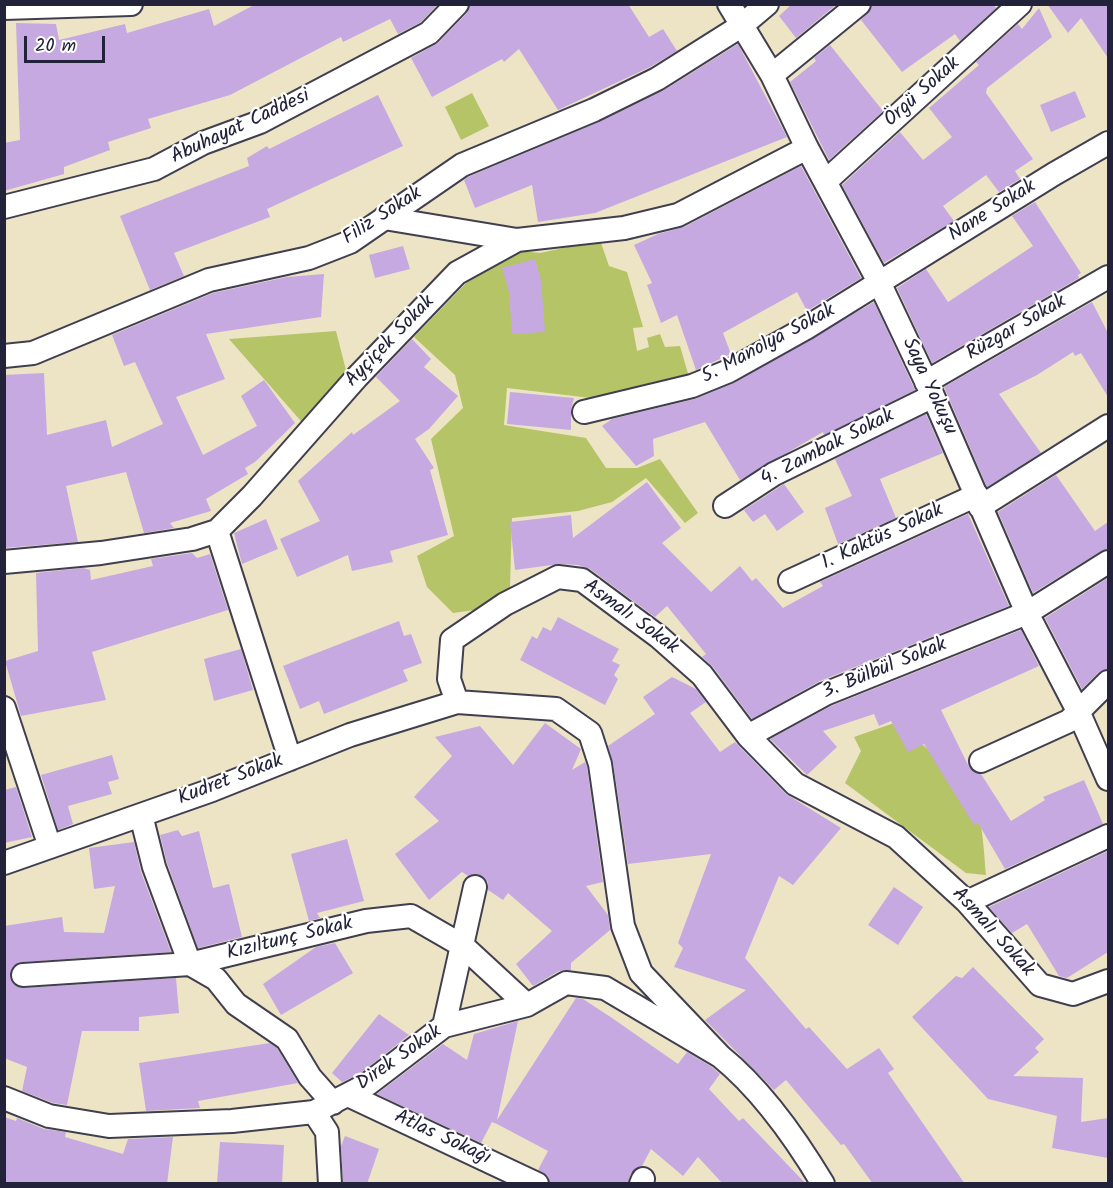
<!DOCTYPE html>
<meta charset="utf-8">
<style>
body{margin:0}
#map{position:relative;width:1113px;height:1188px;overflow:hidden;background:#ede4c6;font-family:Kalam,sans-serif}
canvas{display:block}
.frame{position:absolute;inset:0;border:6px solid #22223b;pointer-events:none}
.scale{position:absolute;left:24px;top:36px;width:81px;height:27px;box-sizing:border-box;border:3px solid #22223b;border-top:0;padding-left:8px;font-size:18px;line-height:21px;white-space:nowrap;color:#22223b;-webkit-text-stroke:4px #fff;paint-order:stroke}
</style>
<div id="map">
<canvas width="1113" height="1188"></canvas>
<div class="frame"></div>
<div class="scale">20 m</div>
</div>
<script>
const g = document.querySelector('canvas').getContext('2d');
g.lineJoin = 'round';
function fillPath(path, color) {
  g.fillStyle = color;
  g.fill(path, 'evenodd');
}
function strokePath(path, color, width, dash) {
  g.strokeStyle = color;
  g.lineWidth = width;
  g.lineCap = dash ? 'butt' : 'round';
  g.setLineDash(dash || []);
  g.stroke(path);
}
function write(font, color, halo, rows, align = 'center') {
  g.font = font + ' Kalam,sans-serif';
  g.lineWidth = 4.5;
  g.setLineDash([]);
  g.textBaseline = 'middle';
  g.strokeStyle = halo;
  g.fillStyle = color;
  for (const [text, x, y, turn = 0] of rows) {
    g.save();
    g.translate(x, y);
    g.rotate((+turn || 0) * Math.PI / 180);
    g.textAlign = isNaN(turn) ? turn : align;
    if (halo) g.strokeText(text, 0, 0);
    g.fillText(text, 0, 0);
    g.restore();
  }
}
fillPath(new Path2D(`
 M472,93l17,33 -28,14 -16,-33z
 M600,240l9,26 18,6 16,55 -10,1 4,23 12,-4 -2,-9 13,-4 5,13 15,-1 9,31 -90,22 -92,-11 -3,37 82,13 20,30h31l23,-9 38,54 -13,10 -39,-45 -34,24 -34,9 -66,7 -2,69 -21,21 -36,5 -26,-26 -10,-31 37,-20 -23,-97 32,-31 -8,-33 -41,-38 59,-61 39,-26 28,3z
 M336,331l13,51 -42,46 -78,-89z
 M897,722c20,17 62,54 75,76 11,18 12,56 14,77l-20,-2 -121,-90 16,-32 -7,-14z`), '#b4c466');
fillPath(new Path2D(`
 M256,4h182l-17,18 -23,12 -8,-15 -47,23 -2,-5 -111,58 -82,24 3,9 -43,14 2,8 -46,17v7l-60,17v-48l16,-3 -4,-117 40,1 3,16 66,-16 2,9 82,-24 5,17z
 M470,4h158l21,33 14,-8 14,22 -27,16 -92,43 -39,-61 -15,13 -2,-3 -70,38 -21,-39 27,-15 29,-30z
 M792,4h45l-41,34 -17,-22z
 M872,4h121l3,4 -36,33 -5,-7 -53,38 -41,-52 10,-11z
 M1047,4h61v54l-27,-40 -13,15z
 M1039,8l13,29 -65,51 -1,5 47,66 -18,12 5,8 -21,13 -13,-17 -43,31 11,15 -70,42 -42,-78 58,-53 23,28 29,-23 -23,-29 50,-43 -3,-3 42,-38 4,5z
 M738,44l49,93 -192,76 -57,9 -6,-37 -57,23 -11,-28 4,-3 131,-55 64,-31z
 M830,45l53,66 -54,49 -39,-78 26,-21 -2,-3z
 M1075,91l11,26 -35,15 -11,-27z
 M378,95l25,51 -136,63 3,8 -96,36 10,23 -34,14 -30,-74 129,-50 -2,-8 20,-12 2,3z
 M801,166l60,112 -54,33 -10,-19 -74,41 8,21 -35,16 -19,-55 -16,8 -14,-38 5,-2 -18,-38 24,-11 26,-7z
 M1035,202l46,71 -3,2 1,3 -147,85 -35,-75 29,-19 22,33 85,-56 -21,-30z
 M403,246l7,23 -35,9 -6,-23z
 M535,259l6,21 4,52 -33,2 -3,-42 -7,-24z
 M324,274l-3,43 -115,17 19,45 -49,18 27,58 54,-29 -16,-30 23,-16 31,43 -40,39 -10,6 3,6 -42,25 5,12 -41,12 4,5 -30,5 -18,-61 -60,14 12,56 -74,6v-173l40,-2 3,62 59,-15 6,27 51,-23 -28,-62 -11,4 -12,-31 101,-42 74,-16z
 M874,302l41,88 -91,45 -1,-3 -83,48 -35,-58 -52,17 1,17 -18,10 -34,-40 10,-7 83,-20 39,-16z
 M1092,302l16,31v64l-27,-44 -6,3 -2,-4 -36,23 -38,19 42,59 -54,34 -43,-100z
 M412,339l19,20 -7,8 34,29 -29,33 -14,10 19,29 -4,2 18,65 -58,16 3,11 -41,9 -4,-16 -51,22 -17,-38 40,-18 -22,-40 54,-49 1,3 47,-34 -24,-24z
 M510,392l64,6 -3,11v21l-64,-6z
 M926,414l17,39 -63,26 16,39 -58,26 -13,-36 27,-12 -17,-37z
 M1056,475l39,56 13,-9v27l-7,2 -68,42 -35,-81z
 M647,482l34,46 -19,15 49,49 29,-26 12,15 4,-3 27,30 40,-22 -3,-4 148,-68 41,92 -189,75 -68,38 -39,-52 -11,-10 4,-3 -39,-48 -12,11 -65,-48 -12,-4 -19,-1 -44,6 -5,-48 61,-7 2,23z
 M784,484l20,28 -27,19 -12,-17 -12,8 -9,-12z
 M266,519l12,30 -36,15 -8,-31z
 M192,553l5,5 13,-4 18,56 -136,42 14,48 -85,16 -16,-55 33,-10 -2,-78 47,-5 7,2 1,10 62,-14 -2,-7z
 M1108,578v91l-9,3 -17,17 -37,-71z
 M558,617l61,32 -7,12 8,4 -6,10 4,4 -13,26 -85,-45 12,-24 5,3 6,-12 8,4z
 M399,621l5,15 7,-2 11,29 -19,7 5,11 -84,33 -5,-13 -19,8 -17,-43z
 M1021,630l18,36 -98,44 28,57 5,5 7,2 30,47 34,-21 -2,-3 41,-17 19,44 -98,45 -27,-46 -4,2 -50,-81 -16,8 -17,-31 -12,5 -5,-12 -51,17 14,16 -30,28 -37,-36 61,-33z
 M241,649l12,41 -39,11 -10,-42z
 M672,677l24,12 10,13 -16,11 30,39 15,-10 51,52 55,34 -48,57 -14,-9 -34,82 61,71 3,-2 38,42 32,-21 15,21 -6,4 77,111h-92l-29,-40 -3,1 -55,-65 -12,10 -69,-70 41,-30 -72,-23 9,-19 -5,-5 33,-89 -83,10 -15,-102 -5,-16 47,-32 -12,-17z
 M545,723l36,26 -9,21 13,-8 2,5 16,115 -17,4 22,29 2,15 -39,33v7l-12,1 -26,15 -17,-22 36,-33 -44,-38 -5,7 -15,-10v-8l-10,-8 -10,2 -6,-4 -33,28 -34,-46 44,-33 -25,-24 38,-41 -17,-19 45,-11 33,39z
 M112,755l7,24 -11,3 4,12 -44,12 5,18 -15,6 -17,-55z
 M16,787l16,50 -28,6v-53z
 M178,830l4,6 17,-5 14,57 16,-4 13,53 -44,11 -31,-85 -7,-28z
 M347,839l17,62 -47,12 3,5 -11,3 -18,-67z
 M134,842l7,30 30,80 -149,10 -11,7 -1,7 7,11 7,1 152,-10 3,35 -40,4v14h-57l-15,74 -14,-2 -31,-12 5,-24 -23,-9v-132l58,-9 2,15 40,1 11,-47 -21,3 -5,-41z
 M1108,851v101l-41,26 -8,-2 -32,-52 -15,9 -23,-26z
 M894,887l29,20 -25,38 -30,-20z
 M335,943l18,30 -72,42 -18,-31 53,-37z
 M973,967l71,72 -9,9 4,4 -26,24 70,2 -2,44 27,-4v40l-56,-10 5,-32 -69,-17 -76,-82 44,-41 6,2z
 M576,998l7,1 29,19 66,46 9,-12 25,15 8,7 -11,15 30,32 4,-3 63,66h-83l-25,-27 -15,19 -32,-27 -9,17 -11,7 -3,11h-78l-2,-8 -10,-6 10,-19 -51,-27 -5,-2 -11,21 -104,-49 66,-50 24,16 7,-26 44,-13 -21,99z
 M379,1014l30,21 -48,38 -19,9 -10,-9z
 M270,1043l7,5 21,35 -100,18 2,7 -54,3 -7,-48z
 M4,1117l12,4 1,-3 27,11 22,3 -1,5 58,17 5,-15 45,-2 -6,47h-163z
 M345,1136l34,13 -12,35h-24l-2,-38z
 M220,1142l64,3 -2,39h-65z`), '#c6a9e1');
const street = new Path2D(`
 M729,4l43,71 35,73 72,134 54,114 94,217 51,98 30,68
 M4,8l127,-4
 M772,75l87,-71
 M826,181l194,-177
 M4,207l150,-38 49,-26 57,-21 169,-89 28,-29
 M384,218l133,22
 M4,356l29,-3 176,-73 100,-22 41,-16 112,-77 132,-55 63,-31 84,-53 26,-22
 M926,382l182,-105
 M584,412l108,-26 37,-15 77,-43 248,-154 54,-31
 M725,506l49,-32 159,-78
 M980,507l128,-81
 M217,531l73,228
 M4,562l97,-9 91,-14 25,-8 35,-35 105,-119 100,-104 60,-33 107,-12 54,-13 129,-67
 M790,581l187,-86
 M457,702l-8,-23 3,-39 53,-36 53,-27 24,3 77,57 43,38 46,61 47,48 101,53 71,65 73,83 33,9 35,-13
 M4,708l46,139
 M748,736l77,-42 202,-81 81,-51
 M981,761l88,-40 39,-39
 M141,815l13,52 36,97 26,15 20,25 51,35 23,38 23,26
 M4,863l208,-73 138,-55 107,-33 99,7 34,24 10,31 23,162 18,47 79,83
 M967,902l141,-66
 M23,975l167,-11 176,-43 45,-5 52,30 64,59
 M444,1026l31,-139
 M348,1095l189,89
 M4,1098l45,18 60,10 123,-5 82,-9 54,-28 76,-58 83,-21 39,-22 39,5 115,68c42,34 75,81 103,128
 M314,1112l13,20 3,52
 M641,1184l2,-5`);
strokePath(street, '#403f50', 26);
strokePath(street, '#fff', 22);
write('20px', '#22223b', '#fff', [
 ["Örgü Sokak",923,93,-42],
 ["Abuhayat Caddesi",241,128,-25],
 ["Nane Sokak",993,212,-32],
 ["Filiz Sokak",383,217,-33],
 ["Rüzgar Sokak",1017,329,-30],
 ["Ayçiçek Sokak",391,342,-46],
 ["5. Manolya Sokak",769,345,-28],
 ["Saya Yokuşu",928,387,65],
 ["4. Zambak Sokak",828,449,-27],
 ["1. Kaktüs Sokak",883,538,-25],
 ["Asmalı Sokak",630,618,36],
 ["3. Bülbül Sokak",885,670,-22],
 ["Kudret Sokak",231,781,-21],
 ["Asmalı Sokak",992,933,48],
 ["Kızıltunç Sokak",290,940,-14],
 ["Direk Sokak",400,1059,-35],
 ["Atlas Sokağı",442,1139,25]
]);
</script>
